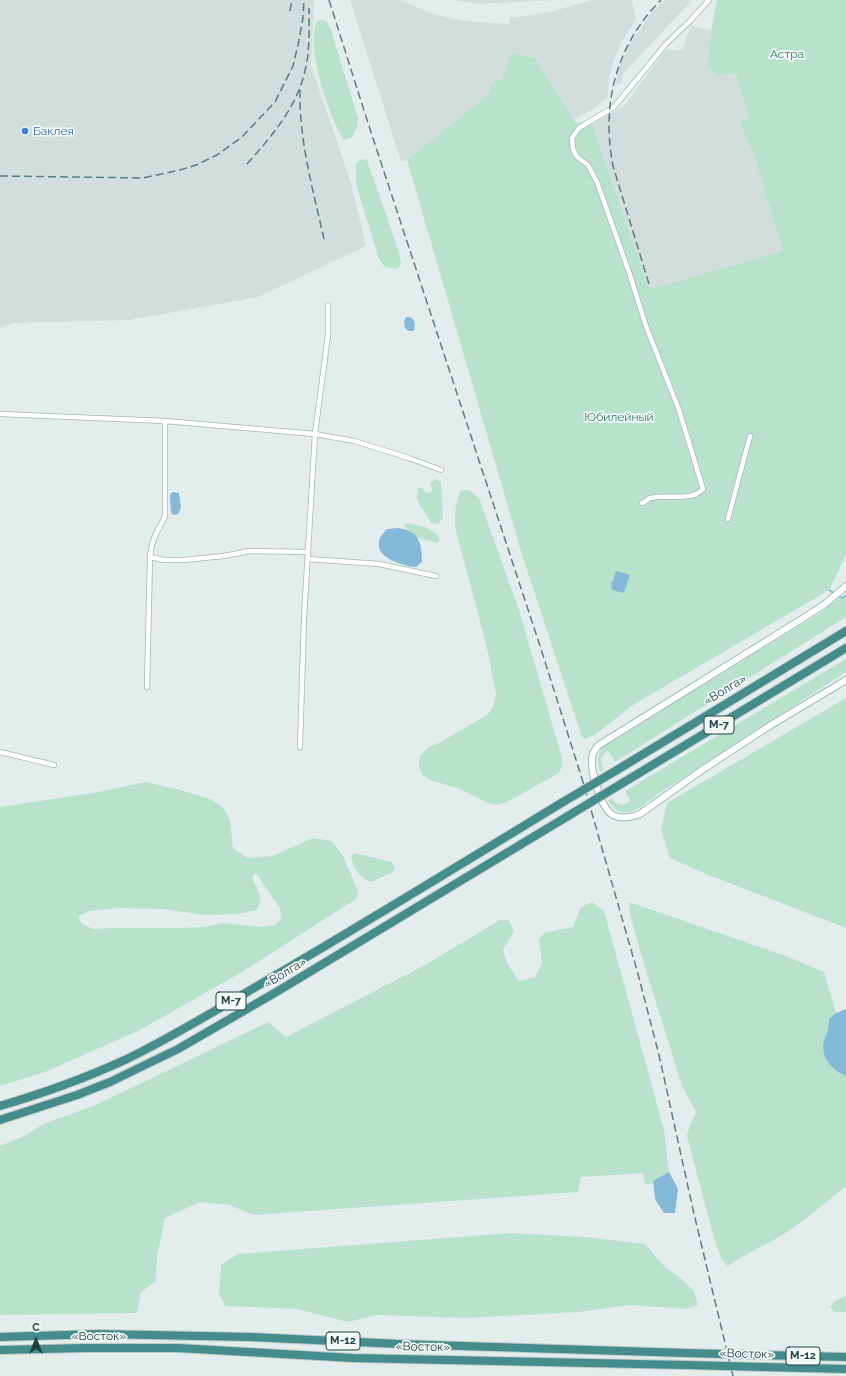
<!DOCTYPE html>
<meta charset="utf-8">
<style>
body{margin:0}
#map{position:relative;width:846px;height:1376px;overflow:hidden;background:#e3eeec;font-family:Raleway,sans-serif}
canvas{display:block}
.north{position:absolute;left:16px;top:1320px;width:40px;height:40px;-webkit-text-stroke:3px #f4faf8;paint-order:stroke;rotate:0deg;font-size:11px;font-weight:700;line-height:16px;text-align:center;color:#204240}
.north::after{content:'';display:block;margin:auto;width:14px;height:18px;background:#204240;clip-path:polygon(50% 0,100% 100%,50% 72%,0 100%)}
</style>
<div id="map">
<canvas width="846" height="1376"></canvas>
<div class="north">С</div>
</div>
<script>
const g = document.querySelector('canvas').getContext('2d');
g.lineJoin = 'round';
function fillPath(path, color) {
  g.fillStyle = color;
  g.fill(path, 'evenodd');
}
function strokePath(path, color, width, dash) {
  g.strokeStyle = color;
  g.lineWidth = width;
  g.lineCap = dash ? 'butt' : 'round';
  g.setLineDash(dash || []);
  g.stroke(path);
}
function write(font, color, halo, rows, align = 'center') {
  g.font = font + ' Raleway,sans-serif';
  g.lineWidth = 3.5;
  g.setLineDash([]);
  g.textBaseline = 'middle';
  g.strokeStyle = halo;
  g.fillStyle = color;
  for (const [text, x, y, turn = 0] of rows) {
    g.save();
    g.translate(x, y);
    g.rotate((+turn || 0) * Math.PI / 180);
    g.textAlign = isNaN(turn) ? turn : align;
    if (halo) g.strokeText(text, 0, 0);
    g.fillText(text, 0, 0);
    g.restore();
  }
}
fillPath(new Path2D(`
 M0,0h314l-3,65 40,119 15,62 -108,51 -129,23 -117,3 -12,5z
 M350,0h50l33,14 31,7 45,3 1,-6 47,-7v-1l35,-10h40l4,19 -14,22 -8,19 -5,16 -1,21 -15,12 -19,11 -38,-61 -25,-7 -10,29 -7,2 -2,8 -85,69 -6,1z
 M453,0h103l-77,4z
 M665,0h27l-69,74 -2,10h-5l2,-15 10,-22 24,-35z
 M691,25l20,6 -4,37 11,7 18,-2 1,8 12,37 -10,4 15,34 29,95 -134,38 -57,-166 32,-17 42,-56h17z`), '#d1dedc');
fillPath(new Path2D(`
 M717,0h129v555l-17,35 -196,115 -37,29 -11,5 -3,-2 -59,-179 -116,-398 85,-69 -3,-4 5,-4 -1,-1 3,-3 5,2 10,-29 25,7 39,63 17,1 57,166 134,-38 -29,-95 -15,-34 10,-4 -12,-37 -1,-8 -18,2 -11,-7 4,-37z
 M324,20l3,2 4,8 27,88 -1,9 -5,10 -8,3c-15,-23 -39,-93 -27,-119z
 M362,159l5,1 32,92 2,12 -4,5c-12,-2 -14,-1 -19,-13l-22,-72v-20l3,-3z
 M435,479l6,3 2,36 -5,6 -7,-1c-7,-16 -16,-15 -13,-35h4l4,5 6,-1v-4l-2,-4z
 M461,490h8l10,8 41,115 42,145v8l-3,7 -52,29 -10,3 -9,-2 -28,-14 -30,-9 -8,-5 -3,-8 1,-11 9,-9 10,-4 48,-28 5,-6 4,-14 -8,-43 -33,-125c0,-13 0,-25 6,-37z
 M407,523c12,2 28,5 33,17l-3,3 -21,-6c-3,-6 -9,-6 -12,-12z
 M846,593v24l-231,145 -7,-12 -7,8 2,12 -3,2c-3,-10 -3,-18 4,-26l216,-133z
 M846,659v13l-191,124c-15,13 -32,27 -47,5l4,-3c4,8 11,8 18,3l-5,-10z
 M846,698v230l-135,-52 -41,-18 -9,-28 6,-27z
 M145,782l35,8 30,9 13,8 7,13 3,28 14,10 25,-2 41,-18 19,3 11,15 15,35 -2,8 -114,73 -102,58 -95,42 -45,14v-279l99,-15zM256,873l24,35 1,10 -6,7 -14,2 -39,-4 -17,4 -25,1h-67l-20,1 -11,-5 -4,-8 12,-5 28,-3 44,1 43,6 35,-1 16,-4c10,-15 0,-19 -4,-34z
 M355,853l37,9 3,5 -2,5 -22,10c-10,-4 -20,-14 -19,-27z
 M592,902l12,9 60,219 6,52 -25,2 -2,-11 -62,4 -3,15 -325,23 -23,-10 -30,-3 -35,16 -8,38 -1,25 -15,11 -4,21 -137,2v-169l22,-9 22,-13 49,-18 80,-38 95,-46 18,15 139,-72 75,-45h9l5,11 -11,19 5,15 11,16 16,-4 7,-14 -3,-24 5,-6 29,-6 8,-20z
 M629,902l157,54 38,16 12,41 -7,6v10l-5,12 18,33 4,2v110c-19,15 -37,31 -56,44 -20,14 -43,22 -62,36l-6,-6 -8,-22 -27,-102 2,-8 7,-16 -14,-26 -42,-135 -10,-37z
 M511,1233l74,4 60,7 20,23 18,13 11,11 4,14 -11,4 -58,-4 -50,7 -114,6 -88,-3 -29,7 -51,-13 -72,-3 -6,-13 2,-28 17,-11z
 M846,1296v16h-11l-5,-5 5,-6z`), '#b9e2cd');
fillPath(new Path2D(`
 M406,317c9,-1 10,7 8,14h-5l-4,-3 -1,-7z
 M174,492l5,1 2,15 -3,6 -4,1 -3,-2 -1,-17 1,-3z
 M398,528c21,3 24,14 24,34l-6,5c-20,-2 -53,-15 -29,-38z
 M616,571l14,4 -6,18 -12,-3 -1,-7 2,-2z
 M846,1009v67c-14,-6 -26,-19 -22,-35 3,-10 5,-11 5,-22l7,-6z
 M669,1172l9,17 -3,24h-11l-9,-14 -2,-18z`), '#85b9d9');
strokePath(new Path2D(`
 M829,590l5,3
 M837,595l5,3 4,-2`), '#85b9d9', 1.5);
const minor = new Path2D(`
 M0,414l165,7 150,13 39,7 55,17 32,12
 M642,503c3,-1 6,-4 8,-5 15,-4 42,4 53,-9l-24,-79 -33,-84 -16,-51 -33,-93 -9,-17 -11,-8 -4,-8 -1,-11 7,-10 35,-21 52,-63 24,-23 19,-21
 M728,519l22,-83
 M150,557l14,3h19l41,-4 25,-5 59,1
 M308,559l71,5 57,12
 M147,687l3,-130c1,-8 2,-16 6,-23 3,-7 7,-11 9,-18v-95
 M300,747l4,-129 11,-184 13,-99v-30
 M0,752l54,13`);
const secondary = new Path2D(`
 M846,586l-21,18 -20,13 -206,128c-4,4 -7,8 -7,14 -1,13 9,50 21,56 9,5 19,2 27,-1l62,-44 69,-45 75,-45`);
const trunk = new Path2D(`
 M617,770l229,-139
 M621,784l225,-136
 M0,1106c44,-13 86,-28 127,-47 57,-28 111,-62 166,-94 90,-53 180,-108 270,-163
 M0,1120l77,-25 33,-13 68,-33 100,-58 290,-175
 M0,1337l98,-3 153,3 148,7 287,9
 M0,1350l84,-2h94l175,10 332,7
 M761,1355l85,2
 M763,1367l83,2`);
strokePath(minor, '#a5b7b5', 6);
strokePath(secondary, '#a0bbb8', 8);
strokePath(trunk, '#c1caca', 10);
strokePath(minor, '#fff', 4.5);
strokePath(secondary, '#fff', 6);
strokePath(trunk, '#458c8c', 8);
strokePath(new Path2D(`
 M329,0l39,123 173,526 42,133 55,192 21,81 35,159 39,162
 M290,11l2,-11
 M300,90c-1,51 13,100 24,149
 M247,164c25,-28 52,-59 59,-98 4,-19 3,-38 3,-58
 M0,176l143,2 37,-8 16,-5 21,-10 25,-18 33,-35 18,-36 5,-21 5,-27 1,-18
 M649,284l-36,-118c-12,-62 3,-121 48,-166`), '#5b7d7c', 1.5, [8, 4]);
const trunkBridge = new Path2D(`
 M563,802l54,-32
 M568,816l53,-32
 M686,1353l75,2
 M685,1365l78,2`);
strokePath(trunkBridge, '#c1caca', 10, []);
strokePath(trunkBridge, '#458c8c', 8);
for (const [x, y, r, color] of [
 [25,131,4,"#3f7fe0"]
]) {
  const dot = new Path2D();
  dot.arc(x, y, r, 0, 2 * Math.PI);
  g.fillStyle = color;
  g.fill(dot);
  strokePath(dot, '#f4faf8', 1.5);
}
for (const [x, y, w] of [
 [719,725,30],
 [231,1001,30],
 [343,1341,34],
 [803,1356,34]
]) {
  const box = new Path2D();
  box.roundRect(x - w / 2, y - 9, w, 18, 3);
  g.fillStyle = '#f4faf8';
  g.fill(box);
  strokePath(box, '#204240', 1);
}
write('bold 11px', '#204240', null, [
 ["М-7",719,725],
 ["М-7",231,1001],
 ["М-12",343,1341],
 ["М-12",803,1356]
]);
write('12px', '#257e5b', '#f4faf8', [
 ["Астра",787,54],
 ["Юбилейный",619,417]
]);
write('12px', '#366cbe', '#f4faf8', [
 ["Баклея",33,131]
], 'left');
write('12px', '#204240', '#f4faf8', [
 ["«Волга»",725,690,-31],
 ["«Волга»",285,973,-31],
 ["«Восток»",99,1336],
 ["«Восток»",423,1347,1],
 ["«Восток»",747,1354,2]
]);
</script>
